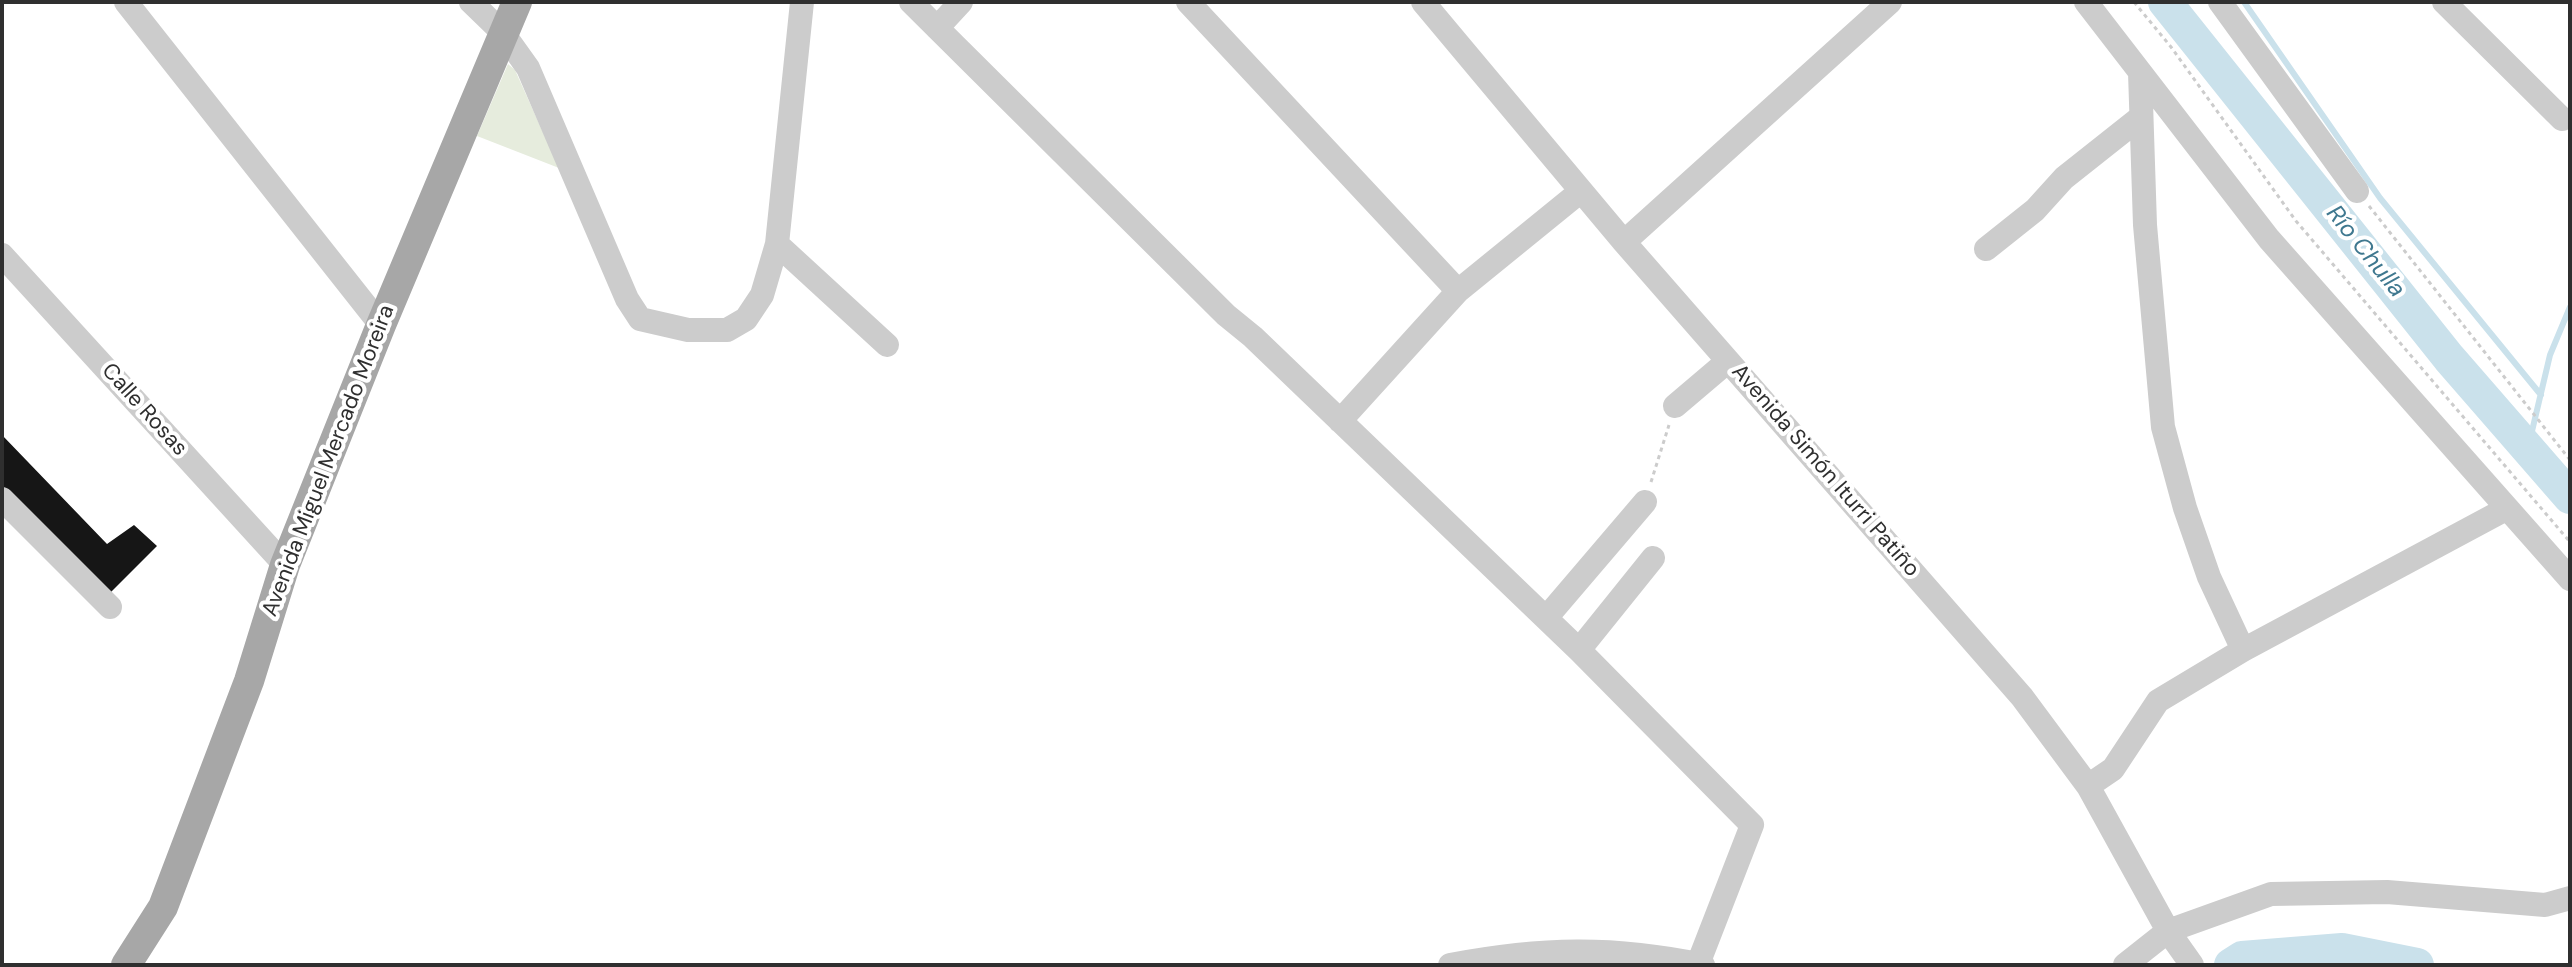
<!DOCTYPE html>
<meta charset="utf-8">
<style>
body{margin:0}
#map{position:relative;width:2572px;height:967px;overflow:hidden;background:#fff;font-family:"DM Sans",sans-serif}
canvas{display:block}
.frame{position:absolute;inset:0;border:4px solid #2f2f2f;pointer-events:none}
</style>
<div id="map">
<canvas width="2572" height="967"></canvas>
<div class="frame"></div>
</div>
<script>
const g = document.querySelector('canvas').getContext('2d');
g.lineJoin = 'round';
function fillPath(path, color) {
  g.fillStyle = color;
  g.fill(path, 'evenodd');
}
function strokePath(path, color, width, dash) {
  g.strokeStyle = color;
  g.lineWidth = width;
  g.lineCap = dash ? 'butt' : 'round';
  g.setLineDash(dash || []);
  g.stroke(path);
}
function write(font, color, halo, rows, align = 'center') {
  g.font = font + ' "DM Sans",sans-serif';
  g.lineWidth = 8;
  g.setLineDash([]);
  g.textBaseline = 'middle';
  g.strokeStyle = halo;
  g.fillStyle = color;
  for (const [text, x, y, turn = 0] of rows) {
    g.save();
    g.translate(x, y);
    g.rotate((+turn || 0) * Math.PI / 180);
    g.textAlign = isNaN(turn) ? turn : align;
    if (halo) g.strokeText(text, 0, 0);
    g.fillText(text, 0, 0);
    g.restore();
  }
}
fillPath(new Path2D(`
 M508,64l7,6 44,98 -82,-32z`), '#e6ecdd');
strokePath(new Path2D(`
 M2244,2l136,196 161,197
 M2528,448l22,-93 20,-48`), '#cae1eb', 6);
strokePath(new Path2D(`
 M2165,2l284,356 121,139
 M2231,965l11,-7 100,-8 75,15`), '#cae1eb', 34);
fillPath(new Path2D(`
 M2,435l105,109 27,-19 23,21 -48,48 -107,-106z`), '#161616');
strokePath(new Path2D(`
 M2134,2l37,45 125,174 274,321
 M2369,206l201,254
 M1651,482l18,-57`), '#ccc', 3, [4, 4]);
strokePath(new Path2D(`
 M126,2l255,323
 M471,2l32,31 25,35 99,231 13,20 48,11h39l19,-11 16,-24 15,-51 25,-242
 M911,2l315,313 27,22 326,313 173,175 -54,139
 M1188,2l270,289
 M1423,2l201,240 398,455 66,89 80,145 24,34
 M2086,2l183,237 301,340
 M2220,2l137,189
 M2444,2l118,117
 M937,28l24,-26
 M2140,72l5,153 18,202 22,81 24,69 34,73
 M1624,242l266,-240
 M777,244l110,101
 M1986,249l49,-39 29,-32 77,-61
 M2,255l283,310
 M1675,406l53,-45
 M1340,421l118,-130 123,-100
 M2,499l108,108
 M1546,618l99,-116
 M1579,650l74,-92
 M2088,786l25,-17 45,-68 85,-51 263,-141
 M1450,965c91,-17 162,-19 253,0
 M2125,965l43,-34 103,-37 116,-2 158,13 25,-7`), '#ccc', 24);
strokePath(new Path2D(`
 M126,965l37,-58 86,-226 36,-116 96,-240 136,-323`), '#a7a7a7', 30);
write('22px', '#2f2f2f', '#fff', [
 ["Calle Rosas",144,410,48],
 ["Avenida Miguel Mercado Moreira",329,461,-69],
 ["Avenida Simón Iturri Patiño",1825,471,49]
]);
write('italic 24px', '#3f788f', '#fff', [
 ["Río Chulla",2365,252,51]
]);
</script>
